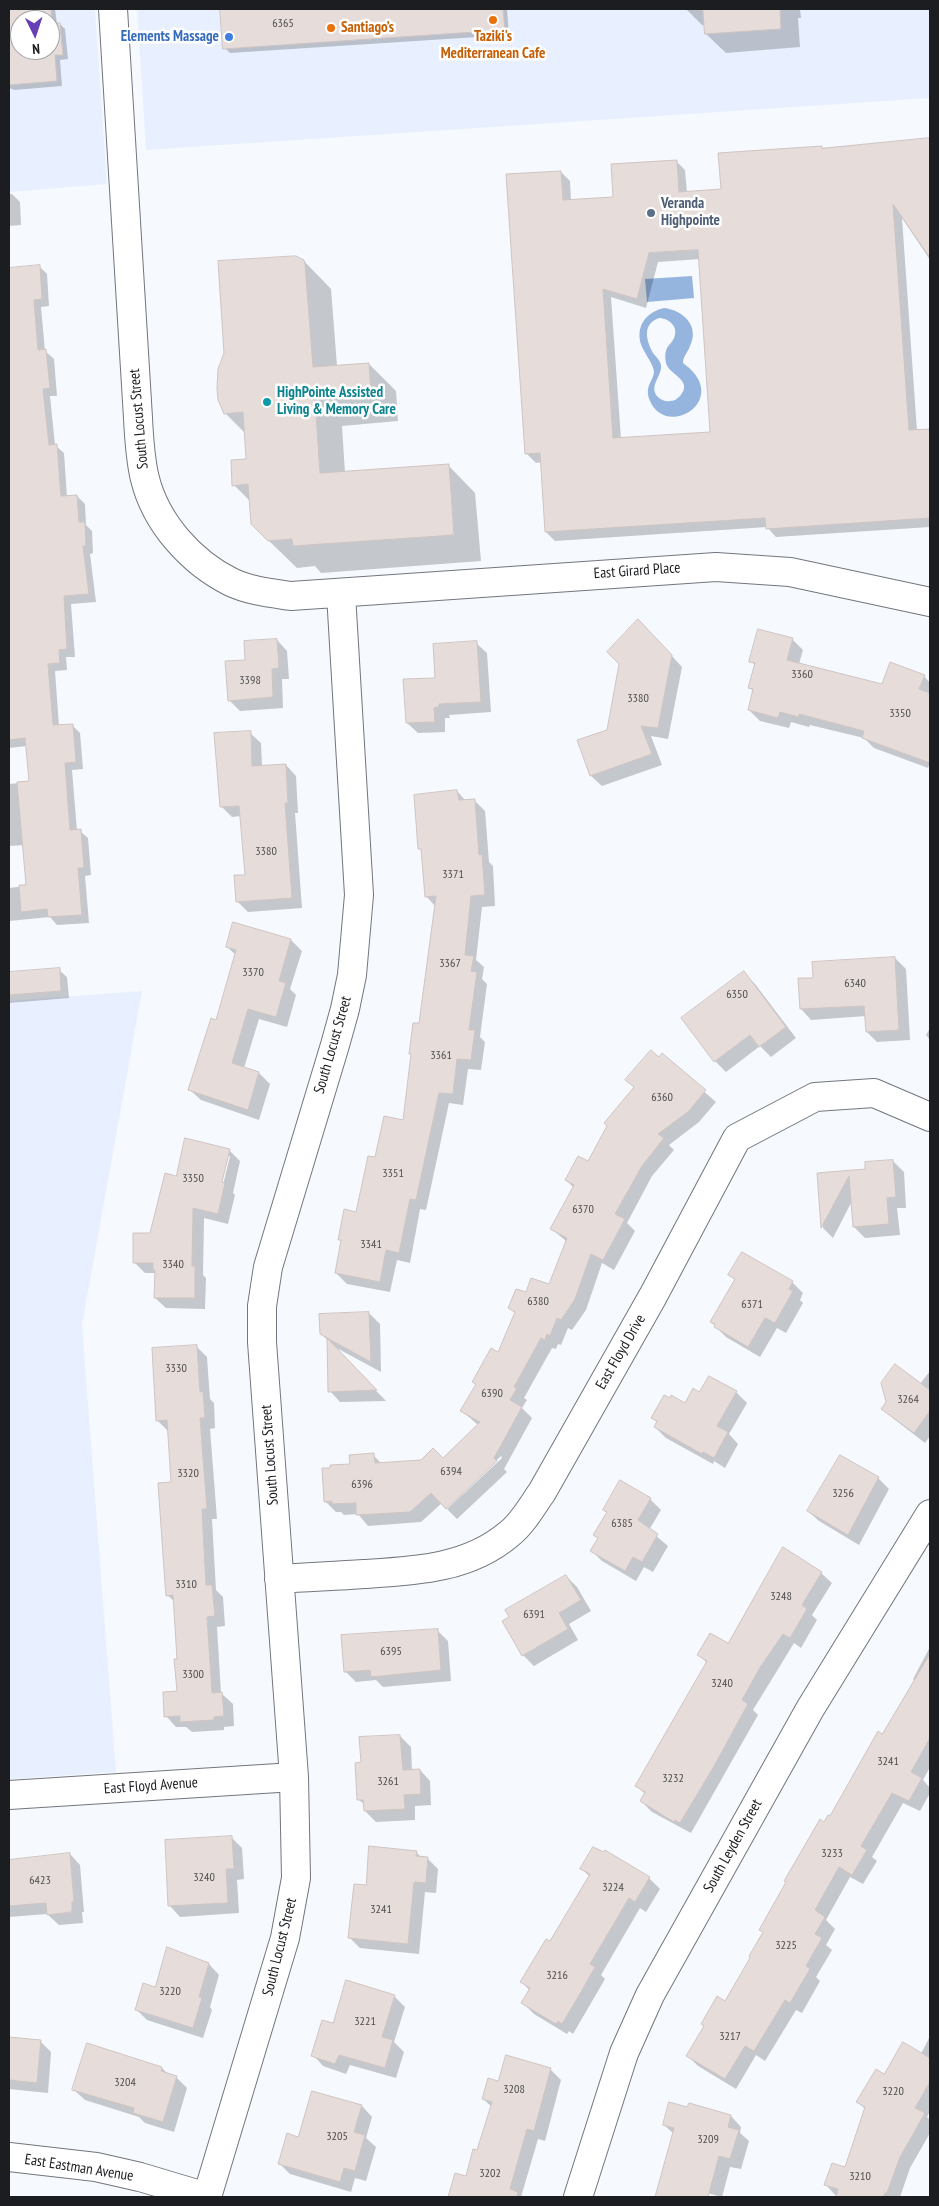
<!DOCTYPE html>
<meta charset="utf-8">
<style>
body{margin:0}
#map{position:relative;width:939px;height:2206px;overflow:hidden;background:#f6f9fe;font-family:"PT Sans Narrow",sans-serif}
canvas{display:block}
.frame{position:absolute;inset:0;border:10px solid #1b1d20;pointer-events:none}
.north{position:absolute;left:10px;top:10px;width:50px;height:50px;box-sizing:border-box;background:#fff;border:1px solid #a4a5a6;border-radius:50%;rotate:176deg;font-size:14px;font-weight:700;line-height:20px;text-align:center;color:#1b1d20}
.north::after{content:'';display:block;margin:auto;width:18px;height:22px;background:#6740b8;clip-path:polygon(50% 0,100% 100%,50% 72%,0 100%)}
</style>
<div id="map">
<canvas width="939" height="2206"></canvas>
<div class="frame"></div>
<div class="north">N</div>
</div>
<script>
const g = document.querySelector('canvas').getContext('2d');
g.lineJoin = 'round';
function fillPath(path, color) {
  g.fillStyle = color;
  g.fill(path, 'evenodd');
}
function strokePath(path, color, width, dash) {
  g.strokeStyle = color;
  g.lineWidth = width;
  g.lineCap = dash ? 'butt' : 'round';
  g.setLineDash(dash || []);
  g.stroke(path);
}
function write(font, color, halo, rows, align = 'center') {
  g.font = font + ' "PT Sans Narrow",sans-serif';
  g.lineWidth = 5;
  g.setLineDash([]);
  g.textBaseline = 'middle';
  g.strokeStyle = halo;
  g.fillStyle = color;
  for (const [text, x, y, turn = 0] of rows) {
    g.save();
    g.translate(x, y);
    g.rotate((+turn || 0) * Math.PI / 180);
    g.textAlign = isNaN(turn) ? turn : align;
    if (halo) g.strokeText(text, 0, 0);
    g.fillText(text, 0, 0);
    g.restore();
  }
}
fillPath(new Path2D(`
 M9,9h86l12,175 -98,8zM20,20h30v30h-30z
 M137,9h793v89l-784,52z
 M142,991l-60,334 34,447 -107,7v-778z`), '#e8f0ff');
fillPath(new Path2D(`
 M692,276l2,22 -47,4 -2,-23z
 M664,308c19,2 36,18 26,38 -2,6 -7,10 -7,17 50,36 -16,77 -33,38 -6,-15 3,-19 4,-29 0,-8 -12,-21 -14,-31 -3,-18 8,-29 24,-33zM659,318c10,0 20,9 15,20 -2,5 -7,8 -8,13 -1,3 -1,8 0,12 3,12 28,17 14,33 -3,3 -6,5 -10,5 -4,1 -8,-1 -11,-3 -12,-11 3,-21 2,-32 0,-5 -5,-9 -8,-13 -7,-13 -11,-29 6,-35z`), '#95b5df');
fillPath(new Path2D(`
 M9,9h46l2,15h3l5,5 3,30 -8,1 2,26 -48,4 -5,-2zM20,20h30v30h-30z
 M221,9h286l2,26 -279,18 -5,-5z
 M686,9h114l1,9h-3l2,29 -74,6 -20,-19v-9h-4z
 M930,139v121l-28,-42 15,213h13v96l-154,10 -9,-10 -212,14 -9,-9 -4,-70 -6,1 -10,-10 35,-281 9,9 1,20 43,-3 62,-37 9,9 2,23 35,-3 101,-41zM700,259l11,174 -90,6 -10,-142 35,11 12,-46z
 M9,194h3l8,8 1,23 -12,1z
 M304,261l27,28 6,77 32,-2 27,27 2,30 -56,5 3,47 103,-8 27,28 6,68 -160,12 -6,-7 -18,2 -32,-31 -14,-35 -17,-17 14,-25 -2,-26 -21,-21z
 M39,266l8,8 2,32 -8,1 4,44 9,8 3,37h-7l5,49 9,8 3,44 10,-1 8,8 1,21 6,6 1,22 -3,1 6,48 -25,2 4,53h-9l1,13 -12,1 4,55 13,-1 8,8 3,36 -11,1 5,61h3l8,7 3,37 -6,1 4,47 -32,2 -7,-8 -41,4v-33l18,-2 -3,-41 -15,1v-62l21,-2 -3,-36 -18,2v-479z
 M649,631l33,36 -14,72 -17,-3 11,29 -60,21 -11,-10 -12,-35 29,-10z
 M792,639l11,11 -4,14 83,22 42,-10 6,7v79l-2,6 -54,-20 -10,-10 -54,-13 -1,2 -18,-5 -2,6 -29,-7 -11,-11 5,-18 -4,-4 6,-22 -5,-5z
 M277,640l10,11 2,28h-7l1,29 -43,3 -11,-11 18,-39z
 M476,643l11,10 4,59 -42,3 1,3h-5v14l-27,1 -11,-10 29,-44z
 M250,733l11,10 1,23 24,-1 10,11 2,37h-3l7,95 -54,4 -10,-10 8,-26 -5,-60 -9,1 -11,-11z
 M457,791l9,10 8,-1 11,11 4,51 4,4 2,40 -13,1 -6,53 8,7 -2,12 5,5 -7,53 5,5 -4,28 -13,-1 -5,36 -14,-2 -23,107 -6,-1 -10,54 -13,-3 -7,32 -43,-8 -11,-11 6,-31 -2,-2 17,-26 19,-55 28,-37 16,-97 15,-119 -9,-10 -3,-44 -4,-4z
 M291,940l11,11 -12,38 6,6 -9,32 -28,-8 -15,49 15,5 11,11 -11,36 -58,-20 -11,-10 27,-69 19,-66 -9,-8z
 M895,958l11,11 4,71 -33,2 -10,-10 -1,-16 -55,4 -10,-11 14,-30z
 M59,970l8,7 2,21 -60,5v-30z
 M744,973l11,11 41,54 -25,19 -11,-11 -34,26 -11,-11z
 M930,1028v12l-4,-5z
 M662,1055l54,47 -17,20 -30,23 5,5 -22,26 -25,47 8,8 -21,39 -12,-7 -16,47 -14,20 -4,-2 -7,17 -3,-1 -2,5 -4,-1 -28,50 3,2 -5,8 10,10 -28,51 3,3 -50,47 -10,-10 55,-51 -1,-2 -55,51 -4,-4 -21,19 -53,4 -10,-12 -14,1 -3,-3h-5l-11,-11 26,-36 22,-10 9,9 61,-5 35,-34 -16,-14 15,-26 -3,-3 25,-28 17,-40 -6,-6 16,-14 23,-8 18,-44 -15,-13 22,-41 -8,-8 22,-17z
 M229,1150l11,11 -7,32 2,2 -7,29 -24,-6 -1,57 3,3 -1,31 -39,-1 -11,-10 1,-25h-11l-11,-11 17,-27 26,-58zM227,1156h3l-8,33 -3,-1z
 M893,1161l11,11 2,36h-9l3,27 -35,3 -11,-11 -2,-26 -19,37 -10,-10 -5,-54 49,-4z
 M742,1254l50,28 11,11 -3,7 3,3 -17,30 -9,-5 -17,29 -34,-20 -15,-15 24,-42 -5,-5z
 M369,1313l11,11 1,48 -48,-26 53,55 -46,1 -10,-11 -2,-50 -7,-8z
 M196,1346l11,11 3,42 4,4 1,25 -5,1 7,90h-5l4,71 7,7 2,29 -8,1 4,66 12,11 1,22 -10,1v3l-32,2 -6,-5h-10l-10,-11 12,-24 1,-32 -4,-58 -8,-7 6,-112 -5,-52 -11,-11z
 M930,1371v65l-5,7 -31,-24 -11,-11 37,-24z
 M736,1392l11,11 -18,31 9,10 -13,24 -11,-7 -1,3 -47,-26 -11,-11 3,-4 -6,-5 33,-13 15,-11z
 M840,1456l38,22 11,11 -30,56 -40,-24 -11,-10z
 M650,1499l11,11 -12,20 19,16 -15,26 -9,-5 -8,14 -34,-20 -11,-11 8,-12 8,-25 -3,-3z
 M821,1573l11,10 -20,32 5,5 -16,28 -7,-5 -41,67 5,5 -67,118 -39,-21 -11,-11 4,-7 -8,-8 70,-123 -8,-8 29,-10z
 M566,1576l11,11 14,24 -22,13 9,16 -44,26 -11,-11z
 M437,1630l11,11 3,40 -68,6 -7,-7 -20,2 -11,-11z
 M930,1647v120l-7,13 7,8v5l-10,18 -17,-8 -31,54 5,4 -14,23 -13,-7 -24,43 9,9 -9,16 6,5 -16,27 4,4 -18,32 -6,-3 -31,51 -9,-6 -20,34 -38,-23 -11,-11 38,-53 27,-44 72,-135 7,-6 84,-136 -2,-2z
 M400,1736l11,11 1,24 8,-1 10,11 1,24 -16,1v14l-39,2 -11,-11v-6l-7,-6 5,-35z
 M231,1837l11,11 2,31 -7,1 2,33 -59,4 -10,-11 -4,-64z
 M416,1852l6,6h5l11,11 -2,24 -11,-1 -6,62 -59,-6 -10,-10 17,-51z
 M70,1854l10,11 4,47h-2l1,11 -24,2 -12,-11 -38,3v-56z
 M604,1854l45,24 11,11 -14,23 -6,-4 -39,67 4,4 -32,55 -4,-3 -2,3 -33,-20 -11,-11 7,-12 -8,-9 28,-40 40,-65 -8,-8z
 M209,1964l10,11 -9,32 2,3 -9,28 -56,-18 -11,-11 20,-21z
 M394,1996l11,11 -11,35 10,10 -8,26 -46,-13 -4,9 -23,-8 -10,-11 21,-30z
 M930,2036v75l-3,6 3,3v13l-20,35 -10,29h-63l-11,-12 20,-16 20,-59 -8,-8 26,-26 37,-22z
 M9,2038l31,3 11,11 -3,41 -39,-4z
 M162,2068l7,7 7,2 11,11 -13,44 -29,-9 -6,-6 -54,-17 -11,-10z
 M550,2069l11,11 -16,61 -7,-2 -17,58h-71l17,-19 11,-27 14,-44 -9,-8z
 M362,2106l10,11 -6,21 10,9 -10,34 -11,-3 -4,14 -61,-18 -11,-11 20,-25z
 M731,2116l10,11 -1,6 9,8 -8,28 -11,-2 -8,30 -48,-13v-50l-10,-9z`), '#0003');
const building = new Path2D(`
 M9,9h42l1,14h8l3,32h-8l2,26 -48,4zM20,20h30v30h-30z
 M220,9h283l2,21 -282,19z
 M703,9h77l1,20 -76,5z
 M930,138v120l-37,-54 16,226 21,-1v89l-164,11 -1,-11 -220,14 -5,-79 -15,1 -19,-280 55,-3 2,29 50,-3 -2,-33 66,-4 2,32 42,-3 -3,-36 104,-7v2zM698,250l12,182 -97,6 -10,-149 34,10 12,-46z
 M296,256l8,4 1,4 8,103 56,-4 2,32 -56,4 5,74 129,-9 5,71 -161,11 -1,-7 -24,2 -17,-17 -3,-40 -16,2 -1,-26 15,-1 -3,-47 -19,2 -6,-14 -1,-12 1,-19 6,-16 -6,-92z
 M40,265l2,34 -8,1 4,50 8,-1 4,39 -7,1 6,56 8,-1 4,52 16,-1 2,27h6l1,24h-3l6,48 -25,2 3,53 -8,1 1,13 -12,1 5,61 20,-1 3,38 -11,1 5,67 11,-1 3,39h-6l4,47 -34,2 -1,-8 -26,3 -2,-27h7l-9,-103 12,-1 -4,-43 -16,2v-472z
 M638,619l34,36 -14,73 -17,-2 11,28 -62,22 -13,-36 30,-10 12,-66 -12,-12z
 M758,629l35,9 -6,22 95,24 8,-22 35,13 -6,14 11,4v70l-68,-25 2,-7 -65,-17v3l-19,-5 -2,6 -30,-8 5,-21 -5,-1 7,-25 -6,-1z
 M277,639l2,29 -7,1 1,28 -45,4 -3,-40 20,-1 -1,-19z
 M477,641l4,61 -42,2v3l-5,1 1,14 -29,1 -3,-44 32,-1 -2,-34z
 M251,731l1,35 34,-2 2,39h-3l7,95 -56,4 -2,-27h11l-6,-69 -19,1 -6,-74z
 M457,790l2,10 16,-1 4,56 3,-1 3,41 -14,1 -6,59 9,1 -3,15 6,1 -8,58h6l-4,30 -14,-1 -4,35 -14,-1 -23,107 -6,-1 -11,54 -13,-3 -6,32 -45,-9 6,-33h-3l6,-31 12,3 12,-56 7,1 9,-41 19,4 8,-66h-2l4,-31h6l17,-127 -11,1 -4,-48h-3l-4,-54z
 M233,922l58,17 -12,42 7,2 -10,34 -28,-8 -16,54 27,9 -11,38 -60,-20 23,-72 5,2 20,-70 -10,-3z
 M895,957l4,73 -33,2 -2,-26 -64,3 -2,-31h15l-1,-16z
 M60,968l1,23 -52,4v-23z
 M744,971l42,56 -27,20 -9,-12 -36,27 -33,-44z
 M651,1050l8,7 3,-4 44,37 -17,21 -31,23 6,4 -22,28 -27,48 10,5 -22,41 -12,-6 -16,45 -14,21 -4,-2 -7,18 -3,-2 -2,6 -4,-2 -27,49 3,1 -7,12 12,7 -28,51 3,3 -51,48 -15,-16 -21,19 -54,3v-12l-24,1v-3l-8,1 -2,-34h8v-3l20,-1 -1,-9 25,-2 1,10 46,-3 12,-12 10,10 37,-36 -20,-11 16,-27 -4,-2 19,-34 7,4 17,-40 -7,-4 8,-19 10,3 5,-14 18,6 18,-46 -17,-9 24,-44 -9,-5 13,-24 10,5 19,-35 -3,-3 30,-36 -9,-7z
 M185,1138l45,11 -8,33 3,1 -7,31 -25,-6 -1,58h3v32h-41l1,-28h-2v-7h-20v-30h17l15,-60 11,3z
 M893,1160l3,37 -9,1 2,26 -36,3 -4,-51 -28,52 -4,-55 48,-4v-7z
 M742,1252l51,29 -4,8 4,2 -18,32 -10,-5 -17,29 -34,-20 1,-3 -5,-2 25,-43 -7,-4z
 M369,1312l2,50 -44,-24 50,52 -49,2 -1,-54 -7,-4 -1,-20z
 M197,1345l3,47 3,-1 2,27h-5l7,91h-5l4,76h6l3,31 -8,1 5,76 10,-1 2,24 -10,1v3l-34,2v-6l-16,1 -1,-25 14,-1 -3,-32h3l-4,-64 -7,1 -1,-12 -7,-101 13,-1 -4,-62 -11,1 -4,-73z
 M895,1364l35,26v21l-16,22 -33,-24 5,-7 -5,-19z
 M709,1376l28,15 -20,35 11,6 -14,26 -11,-6 -1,2 -48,-27 3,-6 -6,-3 13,-23 6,3 1,-3 14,8 8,-15 6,4z
 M840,1455l39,22 -31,58 -41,-24z
 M620,1480l31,18 -13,22 20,14 -16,28 -9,-5 -8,14 -35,-20 8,-13 -5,-3 14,-23 -4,-2z
 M783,1547l39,25 -20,33 5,4 -17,29 -7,-4 -22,32 -19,34 6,4 -35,64 -33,55 -5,-3 -1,2 -34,-21 5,-9 -10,-6 72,-125 -10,-6 13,-22 18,10z
 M566,1575l15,25 -22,13 9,16 -46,27 -20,-35 7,-4 -4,-7z
 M438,1629l3,41 -70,7 -1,-7 -26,2 -3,-37z
 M930,1654v84l-19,34 11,6 -13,23 -17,-8 -31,53 6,4 -15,25 -13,-8 -24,43 10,7 -10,17 7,4 -16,28 4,3 -20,34 -5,-3 -31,51 -9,-5 -20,33 -39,-23 18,-30 -3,-2 16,-28 8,5 25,-43 -1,-2 14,-24 -4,-2 27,-48 -2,-1 36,-62 4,3 4,-7 2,1 48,-85 4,3z
 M400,1735l3,35 17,-1 1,25 -17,1 1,14 -41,2 -1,-11h-6l-2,-37 6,-1 -2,-25z
 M232,1836l2,33h-8l2,34 -60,3 -3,-66z
 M369,1846l48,5 -1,5 12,1 -2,26 -12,-1 -6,62 -60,-6 6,-54 12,1z
 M593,1847l11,5 1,-2 45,27 -15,25 -6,-4 -39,66 5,3 -14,25 -19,32 -4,-3 -2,3 -35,-21 9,-15 -10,-6 26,-43 4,2 40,-67 -10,-5z
 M70,1853l4,49h-2v10l-25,3 -1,-12 -37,3v-46z
 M167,1947l42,16 -10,34 3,1 -9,30 -58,-18 8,-27 12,4z
 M346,1980l49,15 -13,42 11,3 -8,28 -46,-13 -4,9 -24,-8 11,-36 11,3z
 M9,2037l32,3 -4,43 -28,-3z
 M903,2042l27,16v24l-15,26 10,5 -25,44 -13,36h-2l-2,4h-47l2,-8 -14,-4 8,-22 13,4 20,-60 -9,-5 20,-33 8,5z
 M87,2043l75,24 -1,4 16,5 -14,46 -30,-9 1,-5 -62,-18z
 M506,2055l45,13 -17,63 -7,-2 -17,60 8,3 -1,5h-69l7,-24 11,3 7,-27 4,1 15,-48 -10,-3 6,-21 10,3z
 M312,2091l50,14 -8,27 11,3 -10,36 -11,-3 -4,14 -62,-18 9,-31 11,4z
 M669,2102l18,5 2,-4 42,12 -3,12 11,3 -9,29 -11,-3 -11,41h-53l19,-69 -11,-3z`);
fillPath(building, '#e6dcda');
strokePath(building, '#cfc4c2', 1);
const minor = new Path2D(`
 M113,9l25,409c1,20 2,41 7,61 11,44 46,83 86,103 19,9 40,11 60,14l425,-29 74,5 140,30
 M279,1579c28,-2 57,-3 85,-5 50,-3 104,-5 145,-40 14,-11 23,-28 33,-42l111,-196 84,-158 78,-41 59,-4 56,24
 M9,1795l285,-18
 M9,2157l87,10 44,10 67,20
 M207,2197l78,-259 11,-60 -2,-101 -32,-435v-36l6,-39 67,-222 10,-36 7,-34 7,-80 -18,-301
 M578,2197l46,-144 26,-58 160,-286 120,-195`);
strokePath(minor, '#72767d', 30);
strokePath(minor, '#fff', 28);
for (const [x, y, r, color] of [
 [493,20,5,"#e8710a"],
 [331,28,5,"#e8710a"],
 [229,37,5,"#3f7fe0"],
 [651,213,5,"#5c6f8a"],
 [267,402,5,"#0f9aa8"]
]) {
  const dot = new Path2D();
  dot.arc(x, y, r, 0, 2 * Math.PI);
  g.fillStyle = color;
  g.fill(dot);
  strokePath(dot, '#fff', 2);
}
write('12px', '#4e4d4e', null, [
 ["6365",283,24],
 ["3360",802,675],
 ["3398",250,681],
 ["3380",638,699],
 ["3350",900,714],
 ["3380",266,852],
 ["3371",453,875],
 ["3367",450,964],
 ["3370",253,973],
 ["6340",855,984],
 ["6350",737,995],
 ["3361",441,1056],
 ["6360",662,1098],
 ["3351",393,1174],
 ["3350",193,1179],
 ["6370",583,1210],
 ["3341",371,1245],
 ["3340",173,1265],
 ["6380",538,1302],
 ["6371",752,1305],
 ["3330",176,1369],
 ["6390",492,1394],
 ["3264",908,1400],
 ["6394",451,1472],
 ["3320",188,1474],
 ["6396",362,1485],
 ["3256",843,1494],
 ["6385",622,1524],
 ["3310",186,1585],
 ["3248",781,1597],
 ["6391",534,1615],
 ["6395",391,1652],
 ["3300",193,1675],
 ["3240",722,1684],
 ["3241",888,1762],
 ["3232",673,1779],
 ["3261",388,1782],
 ["3233",832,1854],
 ["3240",204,1878],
 ["6423",40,1881],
 ["3224",613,1888],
 ["3241",381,1910],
 ["3225",786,1946],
 ["3216",557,1976],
 ["3220",170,1992],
 ["3221",365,2022],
 ["3217",730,2037],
 ["3204",125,2083],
 ["3208",514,2090],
 ["3220",893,2092],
 ["3205",337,2137],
 ["3209",708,2140],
 ["3202",490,2174],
 ["3210",860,2177]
]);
write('bold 15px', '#c56008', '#fff', [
 ["Santiago’s",341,28],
 ["Taziki's",493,37,"center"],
 ["Mediterranean Cafe",493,54,"center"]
], 'left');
write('bold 15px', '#366cbe', '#fff', [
 ["Elements Massage",219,37]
], 'right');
write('bold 15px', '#4e5e75', '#fff', [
 ["Veranda",661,204],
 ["Highpointe",661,221]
], 'left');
write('bold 15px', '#0d838f', '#fff', [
 ["HighPointe Assisted",277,393],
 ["Living & Memory Care",277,410]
], 'left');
write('15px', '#1b1d20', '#fff', [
 ["South Locust Street",139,419,-95],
 ["East Girard Place",637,571,-4],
 ["South Locust Street",333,1045,-74],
 ["East Floyd Drive",621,1352,-60],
 ["South Locust Street",270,1455,-94],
 ["East Floyd Avenue",151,1786,-4],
 ["South Leyden Street",733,1846,-61],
 ["South Locust Street",280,1947,-76],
 ["East Eastman Avenue",79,2168,9]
]);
</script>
